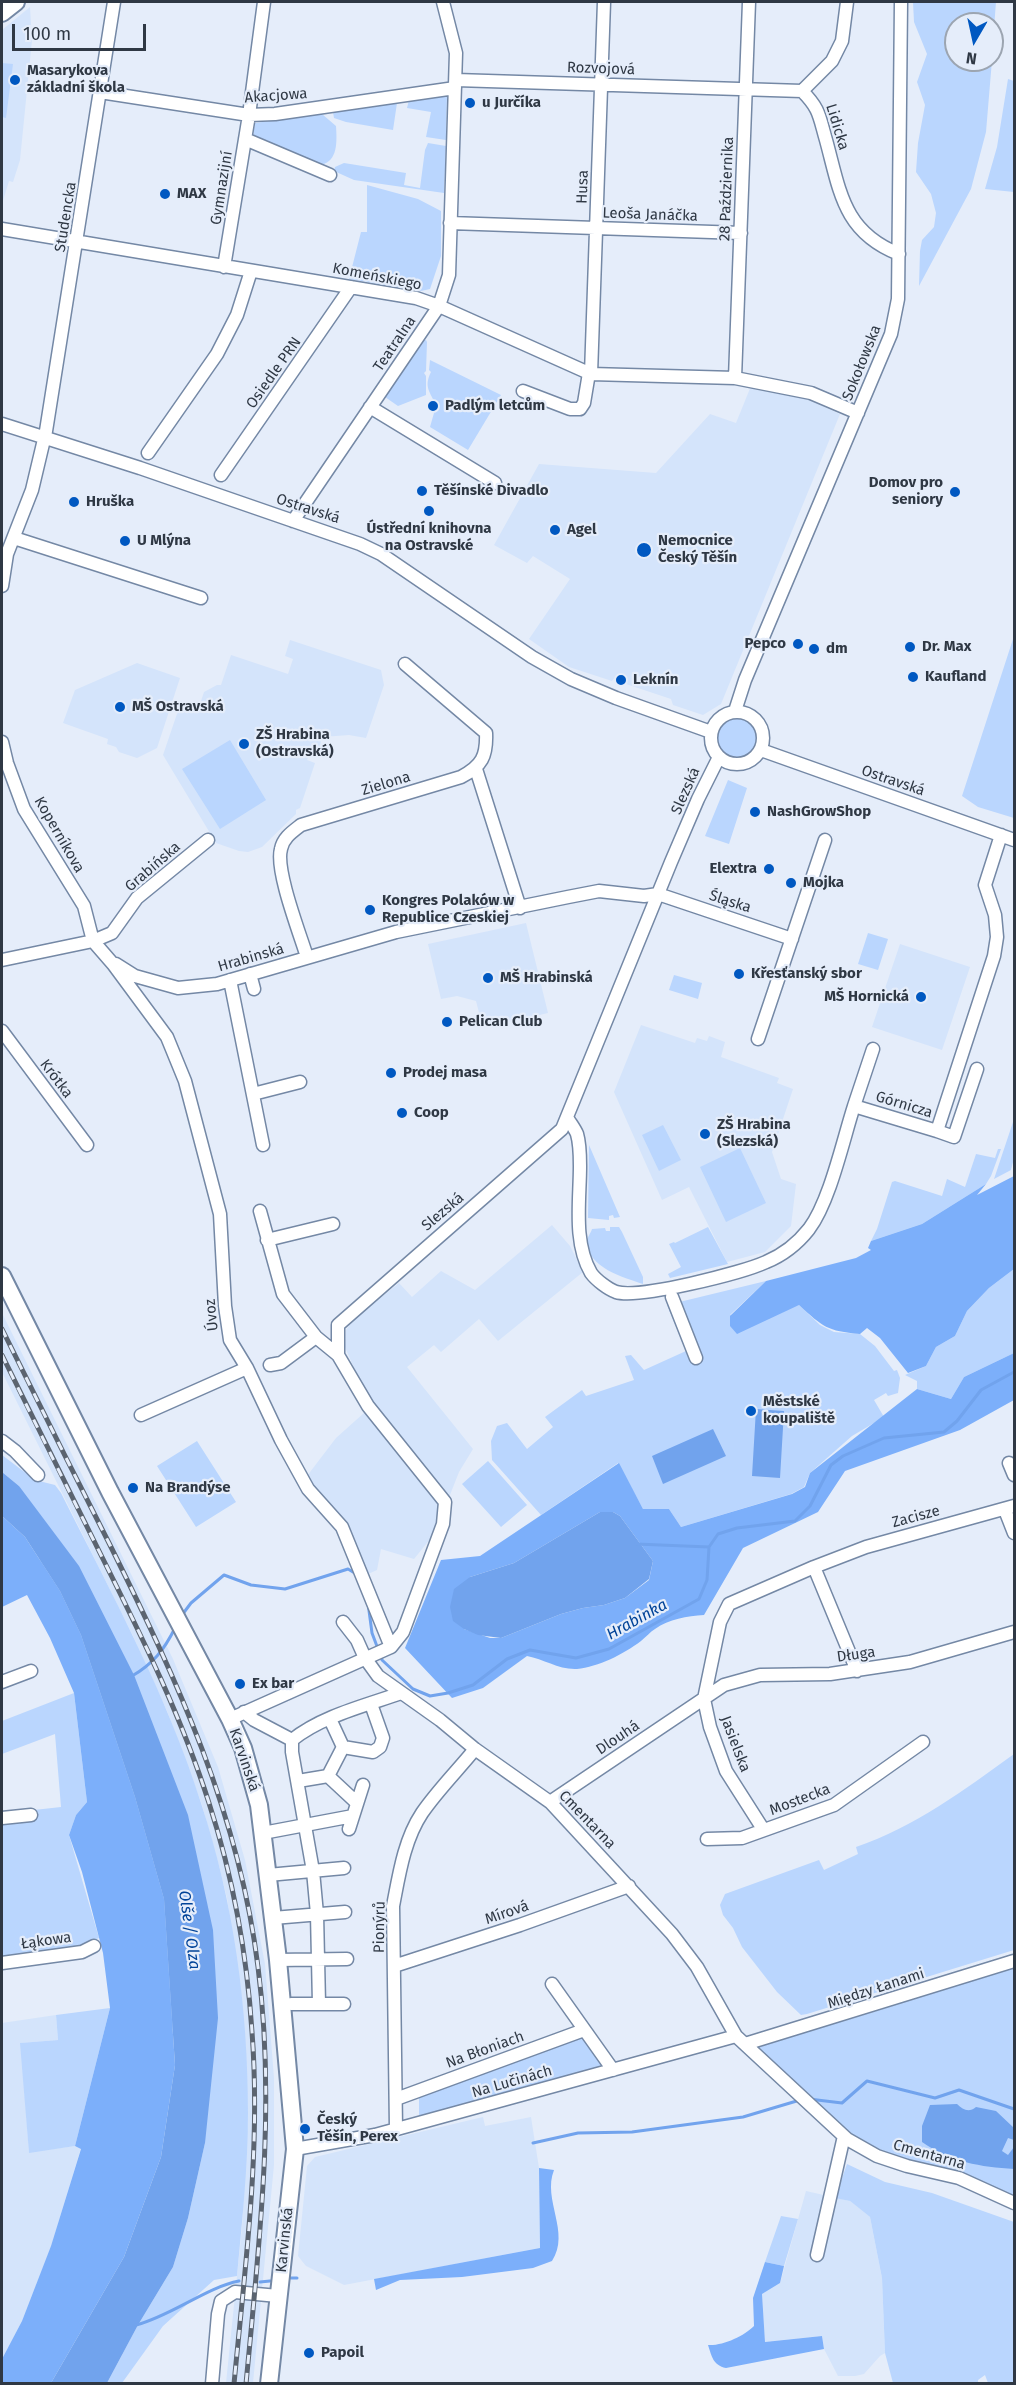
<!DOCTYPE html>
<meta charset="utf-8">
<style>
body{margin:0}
#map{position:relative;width:1016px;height:2385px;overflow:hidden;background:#e5edfa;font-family:"Fira Sans",sans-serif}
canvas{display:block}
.frame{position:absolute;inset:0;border:3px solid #2f3844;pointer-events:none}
.north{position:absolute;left:944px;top:12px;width:60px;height:60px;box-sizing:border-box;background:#e5edfa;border:2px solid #9ca5b1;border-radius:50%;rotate:189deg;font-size:16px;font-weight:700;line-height:24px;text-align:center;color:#2f3844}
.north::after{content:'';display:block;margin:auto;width:21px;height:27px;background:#0058c1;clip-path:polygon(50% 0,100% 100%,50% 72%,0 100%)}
.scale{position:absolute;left:12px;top:24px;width:134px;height:27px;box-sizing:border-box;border:3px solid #2f3844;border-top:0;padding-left:8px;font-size:18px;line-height:21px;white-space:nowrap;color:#2f3844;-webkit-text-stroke:4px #e5edfa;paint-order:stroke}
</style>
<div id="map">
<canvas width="1016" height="2385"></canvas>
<div class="frame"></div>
<div class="north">N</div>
<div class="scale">100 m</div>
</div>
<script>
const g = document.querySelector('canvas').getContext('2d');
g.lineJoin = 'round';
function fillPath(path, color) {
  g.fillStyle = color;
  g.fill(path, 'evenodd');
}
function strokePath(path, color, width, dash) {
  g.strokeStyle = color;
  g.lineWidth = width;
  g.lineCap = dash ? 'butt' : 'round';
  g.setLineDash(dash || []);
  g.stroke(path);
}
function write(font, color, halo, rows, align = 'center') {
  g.font = font + ' "Fira Sans",sans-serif';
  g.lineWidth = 4.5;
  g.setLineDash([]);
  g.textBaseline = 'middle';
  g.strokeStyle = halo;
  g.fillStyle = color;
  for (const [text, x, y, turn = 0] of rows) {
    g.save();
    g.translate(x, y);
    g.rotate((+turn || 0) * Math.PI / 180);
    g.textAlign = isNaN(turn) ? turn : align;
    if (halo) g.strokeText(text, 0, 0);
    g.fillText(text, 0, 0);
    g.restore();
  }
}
fillPath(new Path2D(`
 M30,7l2,33 -12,120 -7,22 -4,-1 -7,23v-174z
 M751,386l52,11 37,17 -119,290 -18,11 -30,-10 -2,-6 -45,-15 1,-4 -12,-3 -3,4 -43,-14 -40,-28 41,-60 -37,-23 -6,7 -33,-18 45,-81 117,9 54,-59 26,9z
 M290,640l91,30 3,15 -18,53 -17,-3 -27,2 -4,17 -8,-2 -3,8 8,3 -15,45 -4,2v4l-34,33 -14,5 -9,-1 -23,-8 -53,-88 17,-50 18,5 6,-18 13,-7h4l10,-30 57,19 5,-15 -8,-3z
 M137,663l43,15 -23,70 -20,10 -18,-6 -3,-5 -9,-3 1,-5 -45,-16 12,-33z
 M526,923l22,90 -65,15 -7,-27 -19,-5 -16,3 -13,-55z
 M900,944l70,23 -28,83 -70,-23z
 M641,1025l54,18 2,-5 10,3 2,-5 16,6 -4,15 58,21 -2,5 16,6 -21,63 9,27 15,5 -5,42 -26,26 -38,10 -38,-75 -27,13 -48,-108z
 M552,1225l18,21 13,26 -85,69 -19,-22 -38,33 -7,-7 -27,22 66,82 -14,23 -24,61 -21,26 -33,-10 -4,21 -9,4 -25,-49 -36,-49 29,-38 38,-34 -12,-17 -17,-40 1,-17 7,-10 46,-37 13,14 29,-26 34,19z
 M2,1313l171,346 45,108 27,93 20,104 9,114v87l-21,218h-27l16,-156 6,-114 -6,-111 -15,-104 -8,-32 -17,-61 -35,-94 -34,-75 -131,-264z
 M56,2015l2,25 -37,3 8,109 46,-6 6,2 -30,99 -29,74 -20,38v-336z
 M483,2117l2,9 46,-9 8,51 1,80 -196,37 -38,-19 -8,-10 9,-90 8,-9z
 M806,2191l44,10 20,16 12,61 3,75 -5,3 -16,18 -9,2h-17l-14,-27 -2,-13 -57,6 -3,-48 18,-11z`), '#d4e4fb');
fillPath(new Path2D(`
 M913,2h83l-4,52v-30h-36v36h36l-6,72 -15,57 -52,97 1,-35 2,-11 12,-13 2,-14 -5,-19 -15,-22 2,-29 7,-38 -8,-23 10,-28 -13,-32z
 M2,63l11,1 -7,54 -4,-1z
 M1008,79l6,2v111l-29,-3 12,-42z
 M445,95l2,2 -1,43 -20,-3 5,-25 -24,-4 2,-8z
 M397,103l-4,27 -47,-8 -12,-4 -1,-6z
 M322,114l14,12c1,16 2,35 -15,39l-68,-28 2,-14z
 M428,143l18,3 -2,47 -90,-13 -20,-9 1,-4 9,-4 62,10 -2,12 16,3 5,-38z
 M367,185l51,14 23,12v45l-11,33 -9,2 -72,-12 12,-47h6z
 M426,340l1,2 -1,29 -2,2 2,3v19l-28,11 -13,-9 36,-56z
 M430,360l71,35 -33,55 -38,-23 6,-21c-5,-14 -13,-18 -5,-34l-2,-2z
 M1014,636v182l-36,-11 -16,-11z
 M717 737a20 20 0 1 1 40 0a20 20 0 1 1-40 0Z
 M230,740l36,60 -46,29 -38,-60z
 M728,780l19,8 -18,56 -24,-8z
 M868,933l20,6 -10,31 -20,-6z
 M674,975l28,8 -4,16 -29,-9z
 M1014,1119v39l-3,12 -17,9z
 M663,1125l18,35 -22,11 -17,-36z
 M589,1145l31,72 -6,1 -1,-3 -4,1v4l-21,-2z
 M740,1148l26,55 -40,19 -26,-55z
 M998,1149h3l-10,27 -5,8 -64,40 -51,17 6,-12 15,-47 3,-1 47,15 5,-17 18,8 11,-33 19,4z
 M610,1227h9l3,5 21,45v7c-20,-7 -55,-16 -56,-42 0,-5 4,-9 5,-13l13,-1 1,3h4z
 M708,1227l20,37 -58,14 -2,-4 13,-7 -12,-23 5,-2 1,1z
 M1014,1269v84l-50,24 -13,22 -34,-10v-8l-12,-6 21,-9 10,-19 19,-11 12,-25 22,-23z
 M766,1281l-36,34 69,-10 21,20 14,7 26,2 15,12 19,25 3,-1 3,8 -2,15 -10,3 -2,-3 -12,7 10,17 -32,19 -42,37 -6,14 -13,7 -110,33 -12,-18h-26l-25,-46 -77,52 -49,-55 -1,-19 6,-15 10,-3 20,26 26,-22 -8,-10 37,-27 4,6 48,-16 -9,-24 6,-1 13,15 42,-19 -19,-46z
 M197,1441l39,61 -40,25 -39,-61z
 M2,1455l33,25 20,5 6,8c51,101 106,202 140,310 33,100 47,205 47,310 0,54 -6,109 -11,163l-23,4 -51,46 -41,57h-15l31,-58 35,-58 15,-49 17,-75 -186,-657 -17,-14z
 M488,1461l39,44 -26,22 -39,-43z
 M74,1693l13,109 -11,13 -7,20 30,103 -17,7 -80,12v-134l32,-13 27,-3 -6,-73 -53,20v-33z
 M1014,1754v196l-207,64 -6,1 -24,-23 -35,-45 -9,-19 -10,-13 -3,-10 5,-11 94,-34 5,10 34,-16 -2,-7c59,-20 108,-57 158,-93z
 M1014,1968v225l-6,4 -110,-37 -45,-21 -98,-94 89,-24z
 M110,2008l-35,138 -46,7 -9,-110 38,-3 -2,-25z
 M583,2035l21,30 -185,52v-22z
 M847,2164l38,18 47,11 82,29v161h-26l-3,-8 -7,5v3h-85l-8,-30 -3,-75 -12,-61 -20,-16 -15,-3z
 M781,2216l17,3 -14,47 -19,-4z`), '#bad6fe');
fillPath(new Path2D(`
 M1014,1176v93l-25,19 -22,23 -12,25 -19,11 -10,19 -18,7 -28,-35 -13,-10 -7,6c-33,-3 -37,-7 -61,-29l-62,29 -7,-8v-10l36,-35 90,-23 15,-8 -3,-2 3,-7 51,-17 64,-40 -9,11z
 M1014,1353v47l-54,30 -115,41 -27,41 -75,36 -39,67c-17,1 -35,4 -49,14 -5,3 -9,8 -14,12 -17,13 -43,26 -64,28 -18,1 -33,-10 -50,-13l-44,32 -31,10 -47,-50 36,-88 39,-4 139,-93 24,46h26l12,18 111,-33 13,-7 5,-14 107,-84 34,10 13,-22zM600,1512h13l7,4 33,45 -4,19 -24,18 -21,7 -21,3 -22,6 -60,24h-11l-26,-9 6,-52 44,-14z
 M2,1516l23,21 35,54 21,44 54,162 29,102 11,166 -14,92 -37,100 -73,126h-49v-24l20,-38 29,-75 30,-97 -6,-3 35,-138 -7,-55 -21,-81 -13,-37 7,-20 11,-13 -13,-109 -24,-55 -23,-43 -25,12z
 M539,2168l15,2c-12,30 17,62 -2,91l-19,7 -71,9 -62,3 -24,10 -2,-11 166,-31z
 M765,2262l19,4 -4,17 -18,11 3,48 57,-6 2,13 -98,19c-13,-3 -14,-11 -18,-23 15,1 36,-9 46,-19l-1,-28z`), '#7caffa');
fillPath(new Path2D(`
 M756,1409l28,2 -4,67 -28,-2z
 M713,1429l13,27 -63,28 -11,-28z
 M2,1472l17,14 60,80 55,109 54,140 25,115 5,88 -13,125 -17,75 -15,49 -35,58 -31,58h-56l73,-126 37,-100 14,-92 -11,-166 -29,-102 -54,-162 -21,-44 -35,-54 -23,-21z
 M600,1512h13l7,4 33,45 -4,18 -24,19 -21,7 -21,3 -22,6 -60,24 -23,-3 -14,-6 -11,-8 -3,-14 4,-18 16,-12 44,-14z
 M957,2104c6,6 12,9 19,3l20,4 18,17v12l-6,-2 -6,13 6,4 6,-8v22c-33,-2 -64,-7 -92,-27v-16l8,-21z`), '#71a3ed');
strokePath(new Path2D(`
 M636,1544l73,3
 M368,1603l4,30 6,16
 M182,1615l9,-12 33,-28 27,10 34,4 63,-20 10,6
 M381,1655l1,5 31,29 17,7 18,-3 25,-8 34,-26 23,-9 46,8 33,-9 90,-50 8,-19 2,-33 9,-13 19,-6 58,-7 15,-15 21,-41 12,-9 41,-18 60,-6 13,-11 24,-31 33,-18
 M132,1676c21,-12 32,-26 43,-48
 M809,2099l33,4 25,-22 68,17 24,-8 55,19
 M533,2143l45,-10 54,-1 111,-15 57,-17
 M291,2278h6
 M260,2282l10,-1
 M136,2325c35,-9 71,-38 103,-44`), '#71a3ed', 3);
const minor = new Path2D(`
 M456,80l346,11
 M802,91c18,18 17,25 24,49 14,51 17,92 73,114
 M802,91l30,-30 10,-20 5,-39
 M100,92l149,23 26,-1 180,-26
 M245,139l85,36
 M450,223l291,10
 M2,229l414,69 23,8 152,68 144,4 76,15 47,20
 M224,267l25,-152 15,-113
 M591,374l13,-372
 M735,378l14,-376
 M523,391l47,18h10l4,-6 5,-30
 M370,407l125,76
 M2,424l138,44 220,76 21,10 151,103 39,22 45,19 95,34
 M148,453l69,-99 20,-39 14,-44
 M221,475l130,-188
 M293,521l146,-215 10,-31 7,-222 -13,-51
 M14,538l187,60
 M2,586l5,-32 25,-64 14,-59 68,-429
 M735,711l10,-31 146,-346 7,-35 3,-297
 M711 738a26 26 0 1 1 52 0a26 26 0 1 1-52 0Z
 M2,742l5,21 17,46 60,97 9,35 20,23 54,73 18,44 35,133 5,92 5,34 17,28 34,72 27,49 34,38 49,120
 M761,750l253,90
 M476,769l44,139
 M307,957c-7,-23 -32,-87 -26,-108 2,-11 11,-17 20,-24l160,-48c21,-11 26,-21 25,-44l-81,-69
 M2,960l91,-19 19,-8 25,-35 71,-58
 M116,964l19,12 43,12 39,-4 179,-52 172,-35 31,-6 45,5 14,-2 134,45
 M250,974l4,15
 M230,980l33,165
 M2,1031l85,114
 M758,1039l67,-199
 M253,1094l47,-12
 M854,1106l19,-57
 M568,1119c3,5 7,10 9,15 3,10 3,22 3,32 0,35 -7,76 11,107 5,7 17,16 25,19 23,7 126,-19 150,-30 17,-7 32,-19 43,-33 21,-28 34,-89 45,-123l83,25 57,-175 3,-19 -2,-22 -10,-30 16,-50
 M937,1131l17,6 23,-68
 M260,1211l23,83 33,43 22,18
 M267,1240l66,-16
 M672,1297l24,61
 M270,1365l11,-2 35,-26
 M141,1415l106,-47
 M2,1441l13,10 23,24
 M1009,1463l5,12
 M1005,1510l9,23
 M814,1567l43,104
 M343,1622l14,18 8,18 13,18 62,44 35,29 75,53 122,132 25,33 39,69 111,103 30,17 30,10 52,12 55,25
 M2,1682l29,-11
 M244,1712l10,8 38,20
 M230,1719l161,-72 12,-15 40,-108 2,-22 -77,-96 -30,-51v-30l224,-196 109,-267 27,-63 21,-42
 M343,1747l30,5 7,-5 3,-9 -12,-34
 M328,1776l29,27
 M298,1781l30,-5 15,-29 -13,-28
 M550,1802l174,-117 36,-10 70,-1 80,-12 104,-30
 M2,1818l29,-3
 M349,1829l14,-44
 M763,1829l-37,-58 -16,-44 -6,-28 16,-77 9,-18 85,-37 52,-20 148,-41
 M263,1833l90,-17
 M707,1839l35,-1 92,-33 89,-63
 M268,1875l76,-7
 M273,1918l72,-6
 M278,1960l69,-1
 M2,1963l80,-11 12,-6
 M394,1966l126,-41 109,-39
 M552,1984l61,86
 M291,2004h53
 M319,2004l-2,-90 -4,-43 -21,-119v-12c30,-24 72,-34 109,-47
 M745,2044l269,-83
 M396,2099l188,-69
 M396,2129l-3,-223c6,-31 11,-66 29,-93 15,-22 36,-43 53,-64
 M295,2149l80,-14 361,-99
 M817,2255l27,-119
 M212,2384l6,-70 3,-13 14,-9 43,4`);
const major = new Path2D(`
 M2,13l14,-11
 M2,1276l108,216 120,227 13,29 16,57 19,155 17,189 -26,235`);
strokePath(minor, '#7488a5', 15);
strokePath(major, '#7488a5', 20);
strokePath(minor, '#fff', 12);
strokePath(major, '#fff', 16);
const rail = new Path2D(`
 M2,1329c35,71 71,143 107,214 68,137 130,270 149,424 18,139 1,277 -12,417
 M2,1355c33,68 67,136 101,204 40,80 79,159 106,244 24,74 38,151 43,229 9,117 -7,235 -18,352`);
strokePath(rail, '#5b6470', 5);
strokePath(rail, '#e5edfa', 3, [9]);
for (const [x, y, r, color] of [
 [15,80,6,"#0058c1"],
 [470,103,6,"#0058c1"],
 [165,194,6,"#0058c1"],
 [433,406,6,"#0058c1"],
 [422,491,6,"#0058c1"],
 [955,492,6,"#0058c1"],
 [74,502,6,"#0058c1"],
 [429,511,6,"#0058c1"],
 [555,530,6,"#0058c1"],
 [125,541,6,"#0058c1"],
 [644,550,8,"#0058c1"],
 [798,644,6,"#0058c1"],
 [910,647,6,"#0058c1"],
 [814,649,6,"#0058c1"],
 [913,677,6,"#0058c1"],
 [621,680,6,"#0058c1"],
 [120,707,6,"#0058c1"],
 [244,744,6,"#0058c1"],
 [755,812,6,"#0058c1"],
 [769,869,6,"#0058c1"],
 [791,883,6,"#0058c1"],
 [370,910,6,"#0058c1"],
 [739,974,6,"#0058c1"],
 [488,978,6,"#0058c1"],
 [921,997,6,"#0058c1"],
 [447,1022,6,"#0058c1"],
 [391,1073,6,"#0058c1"],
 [402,1113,6,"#0058c1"],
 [705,1134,6,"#0058c1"],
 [751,1411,6,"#0058c1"],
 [133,1488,6,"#0058c1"],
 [240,1684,6,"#0058c1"],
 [305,2129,6,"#0058c1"],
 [309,2353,6,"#0058c1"]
]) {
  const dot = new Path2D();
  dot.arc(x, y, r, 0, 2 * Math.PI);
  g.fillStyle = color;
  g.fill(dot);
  strokePath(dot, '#e5edfa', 2);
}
write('15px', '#2f3844', '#e5edfa', [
 ["Rozvojová",601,69,2],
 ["Akacjowa",276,96,-4],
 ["Lidicka",837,127,73],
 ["Husa",583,187,-88],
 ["Gymnazijní",222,188,-81],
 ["28 Października",727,189,-88],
 ["Leoša Janáčka",650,215,2],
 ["Studencka",66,217,-81],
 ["Komeńskiego",377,277,11],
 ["Teatralna",395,344,-56],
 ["Sokołowska",862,363,-68],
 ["Osiedle PRN",274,373,-55],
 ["Ostravská",308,509,18],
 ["Ostravská",893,781,19],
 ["Zielona",386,784,-17],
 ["Slezská",686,791,-66],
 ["Koperníkova",59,835,60],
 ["Grabińska",153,867,-41],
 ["Śląska",730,902,18],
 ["Hrabinská",251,958,-16],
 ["Krótka",56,1079,53],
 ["Górnicza",904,1105,17],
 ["Slezská",443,1212,-40],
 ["Úvoz",212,1315,-96],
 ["Zacisze",916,1517,-15],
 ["Długa",856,1655,-8],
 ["Dlouhá",618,1738,-34],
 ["Jasielska",735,1744,69],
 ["Karvinská",244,1760,71],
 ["Mostecka",800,1800,-21],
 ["Cmentarna",587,1820,46],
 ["Mírová",507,1913,-19],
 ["Pionýrů",380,1927,-89],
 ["Łąkowa",46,1941,-8],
 ["Między Łanami",876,1989,-18],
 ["Na Błoniach",485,2050,-20],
 ["Na Lučinách",512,2082,-16],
 ["Cmentarna",929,2155,16],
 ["Karvinská",285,2240,-84]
]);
write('bold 15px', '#2f3844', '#e5edfa', [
 ["Masarykova",27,71],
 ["základní škola",27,88],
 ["u Jurčíka",482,103],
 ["MAX",177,194],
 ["Padlým letcům",445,406],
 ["Domov pro",943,483,"right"],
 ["seniory",943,500,"right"],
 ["Těšínské Divadlo",434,491],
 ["Hruška",86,502],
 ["Ústřední knihovna",429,529,"center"],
 ["na Ostravské",429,546,"center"],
 ["Agel",567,530],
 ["U Mlýna",137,541],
 ["Nemocnice",658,541],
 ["Český Těšín",658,558],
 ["Pepco",786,644,"right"],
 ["Dr. Max",922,647],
 ["dm",826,649],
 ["Kaufland",925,677],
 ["Leknín",633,680],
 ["MŠ Ostravská",132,707],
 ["ZŠ Hrabina",256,735],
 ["(Ostravská)",256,752],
 ["NashGrowShop",767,812],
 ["Elextra",757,869,"right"],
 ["Mojka",803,883],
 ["Kongres Polaków w",382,901],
 ["Republice Czeskiej",382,918],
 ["Křesťanský sbor",751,974],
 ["MŠ Hrabinská",500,978],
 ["MŠ Hornická",909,997,"right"],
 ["Pelican Club",459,1022],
 ["Prodej masa",403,1073],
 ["Coop",414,1113],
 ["ZŠ Hrabina",717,1125],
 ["(Slezská)",717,1142],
 ["Městské",763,1402],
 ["koupaliště",763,1419],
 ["Na Brandýse",145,1488],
 ["Ex bar",252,1684],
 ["Český",317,2120],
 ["Těšín, Perex",317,2137],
 ["Papoil",321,2353]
], 'left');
write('italic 16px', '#004398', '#e5edfa', [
 ["Hrabinka",637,1620,-29],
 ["Olše / Olza",189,1930,82]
]);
</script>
